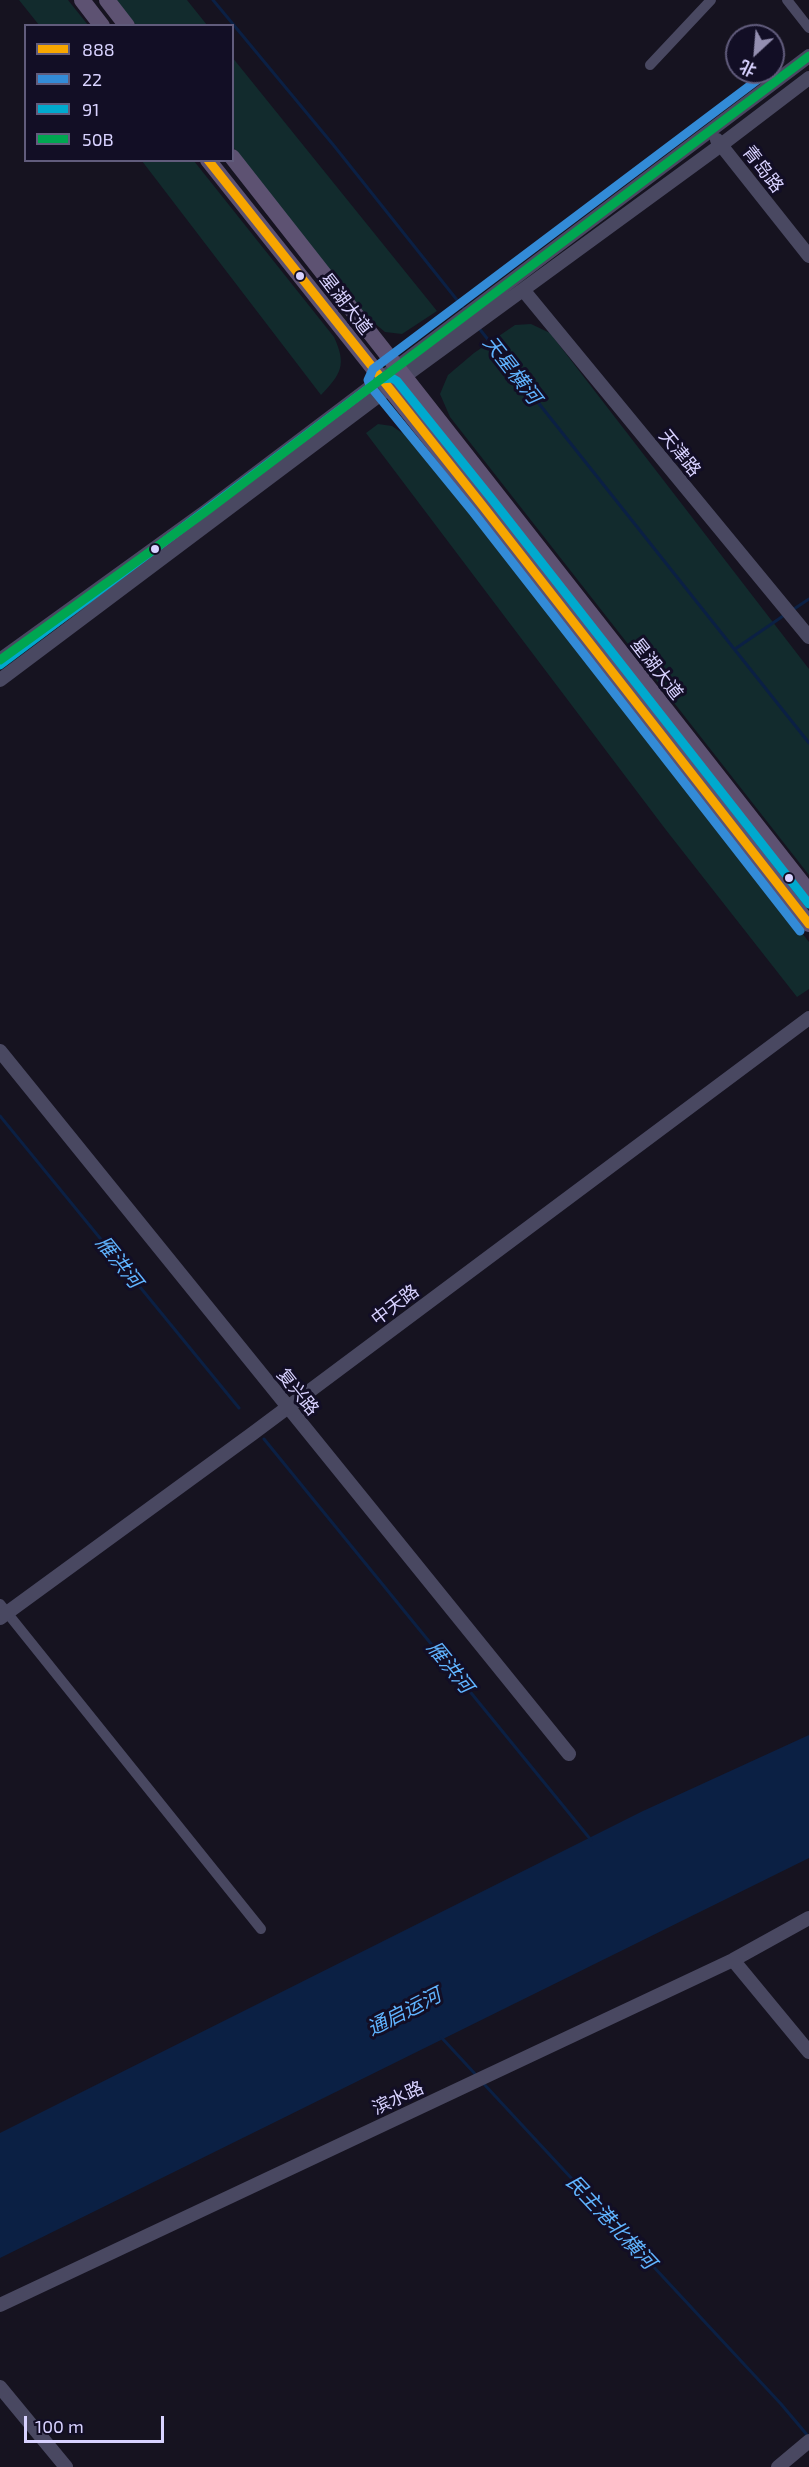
<!DOCTYPE html>
<meta charset="utf-8">
<style>
body{margin:0}
#map{position:relative;width:809px;height:2467px;overflow:hidden;background:#161320;font-family:"Exo 2","Noto Sans SC",sans-serif}
canvas{display:block}
.legend{position:absolute;left:24px;top:24px;width:210px;height:138px;box-sizing:border-box;background:#120e25;border:2px solid #615c7c;margin:0;padding:8px 10px;list-style:none;font-size:18px;color:#d8d2ff}
.legend li{display:flex;align-items:center;gap:12px;height:30px}
.legend b{width:30px;border:2px solid #615c7c}
.north{position:absolute;left:725px;top:24px;width:60px;height:60px;box-sizing:border-box;background:#120e25;border:2px solid #615c7c;border-radius:50%;rotate:206deg;font-size:16px;font-weight:700;line-height:24px;text-align:center;color:#d8d2ff}
.north::after{content:'';display:block;margin:auto;width:21px;height:27px;background:#948fb1;clip-path:polygon(50% 0,100% 100%,50% 72%,0 100%)}
.scale{position:absolute;left:24px;top:2416px;width:140px;height:27px;box-sizing:border-box;border:3px solid #d8d2ff;border-top:0;padding-left:8px;font-size:18px;line-height:21px;white-space:nowrap;color:#d8d2ff;-webkit-text-stroke:4px #120e25;paint-order:stroke}
</style>
<div id="map">
<canvas width="809" height="2467"></canvas>
<ul class="legend">
<li><b style="height:8px;background:#f7a600"></b>888</li>
<li><b style="height:8px;background:#338bd7"></b>22</li>
<li><b style="height:8px;background:#00a9ce"></b>91</li>
<li><b style="height:8px;background:#00a651"></b>50B</li>
</ul>
<div class="north">北</div>
<div class="scale">100 m</div>
</div>
<script>
const g = document.querySelector('canvas').getContext('2d');
g.lineJoin = 'round';
function fillPath(path, color) {
  g.fillStyle = color;
  g.fill(path, 'evenodd');
}
function strokePath(path, color, width, dash) {
  g.strokeStyle = color;
  g.lineWidth = width;
  g.lineCap = dash ? 'butt' : 'round';
  g.setLineDash(dash || []);
  g.stroke(path);
}
function write(font, color, halo, rows, align = 'center') {
  g.font = font + ' "Exo 2","Noto Sans SC",sans-serif';
  g.lineWidth = 6;
  g.setLineDash([]);
  g.textBaseline = 'middle';
  g.strokeStyle = halo;
  g.fillStyle = color;
  for (const [text, x, y, turn = 0] of rows) {
    g.save();
    g.translate(x, y);
    g.rotate((+turn || 0) * Math.PI / 180);
    g.textAlign = isNaN(turn) ? turn : align;
    if (halo) g.strokeText(text, 0, 0);
    g.fillText(text, 0, 0);
    g.restore();
  }
}
fillPath(new Path2D(`
 M19,0h49l20,25h-49z
 M116,0h71l20,25h-71z
 M232,57l205,254 -35,23 -17,-2 -17,-14 -135,-171z
 M142,161h52l140,176c13,28 7,37 -13,58z
 M531,324l19,9 259,336v206l-359,-458 -10,-23 8,-19 26,-22 41,-28z
 M378,424l14,2 22,15 395,501v47l-12,8 -131,-167 -300,-397z`), '#122b2d');
fillPath(new Path2D(`
 M809,1735v123l-809,400v-125l643,-322z`), '#0b2044');
strokePath(new Path2D(`
 M213,0l122,147 130,163
 M478,327l331,416
 M791,611l18,-12
 M735,649l51,-35
 M0,1116l239,292
 M264,1439l327,401
 M441,2037l36,39
 M483,2083l298,321 27,32`), '#0b2044', 3);
strokePath(new Path2D(`
 M787,0l22,28
 M650,65l61,-65
 M0,1604l261,325`), '#494861', 10);
strokePath(new Path2D(`
 M717,140l92,116
 M524,291l285,346
 M0,660l205,-148 604,-456
 M0,680l405,-304 316,-231 88,-67
 M0,1051l569,703
 M0,1618l252,-184 557,-416
 M733,1960l76,92
 M0,2305l733,-345 76,-42
 M0,2387l66,80
 M778,2467l31,-26`), '#494861', 14);
strokePath(new Path2D(`
 M82,0l20,26
 M107,0l20,26
 M232,157l577,735
 M208,160l274,345 327,419`), '#5d5272', 16);
strokePath(new Path2D(`
 M208,160l274,345 327,419`), '#f7a600', 9);
strokePath(new Path2D(`
 M768,72l-395,297 -5,11 3,7 102,125 327,419`), '#338bd7', 9);
strokePath(new Path2D(`
 M0,665l381,-286 11,-1 5,3 94,117 318,406`), '#00a9ce', 9);
strokePath(new Path2D(`
 M0,660l205,-148 604,-456`), '#00a651', 9);
for (const [x, y, r, color] of [
 [300,276,5,"#d8d2ff"],
 [155,549,5,"#d8d2ff"],
 [789,878,5,"#d8d2ff"]
]) {
  const dot = new Path2D();
  dot.arc(x, y, r, 0, 2 * Math.PI);
  g.fillStyle = color;
  g.fill(dot);
  strokePath(dot, '#120e25', 2);
}
write('18px', '#d8d2ff', '#120e25', [
 ["青岛路",763,169,52],
 ["星湖大道",346,304,52],
 ["天津路",680,453,51],
 ["星湖大道",657,669,52],
 ["中天路",395,1305,-37],
 ["复兴路",298,1392,51],
 ["滨水路",398,2098,-25]
]);
write('italic 20px', '#60b4ff', '#120e25', [
 ["天星横河",512,370,52],
 ["雁洪河",119,1262,51],
 ["雁洪河",450,1667,51],
 ["通启运河",404,2012,-27],
 ["民主港北横河",611,2222,47]
]);
</script>
